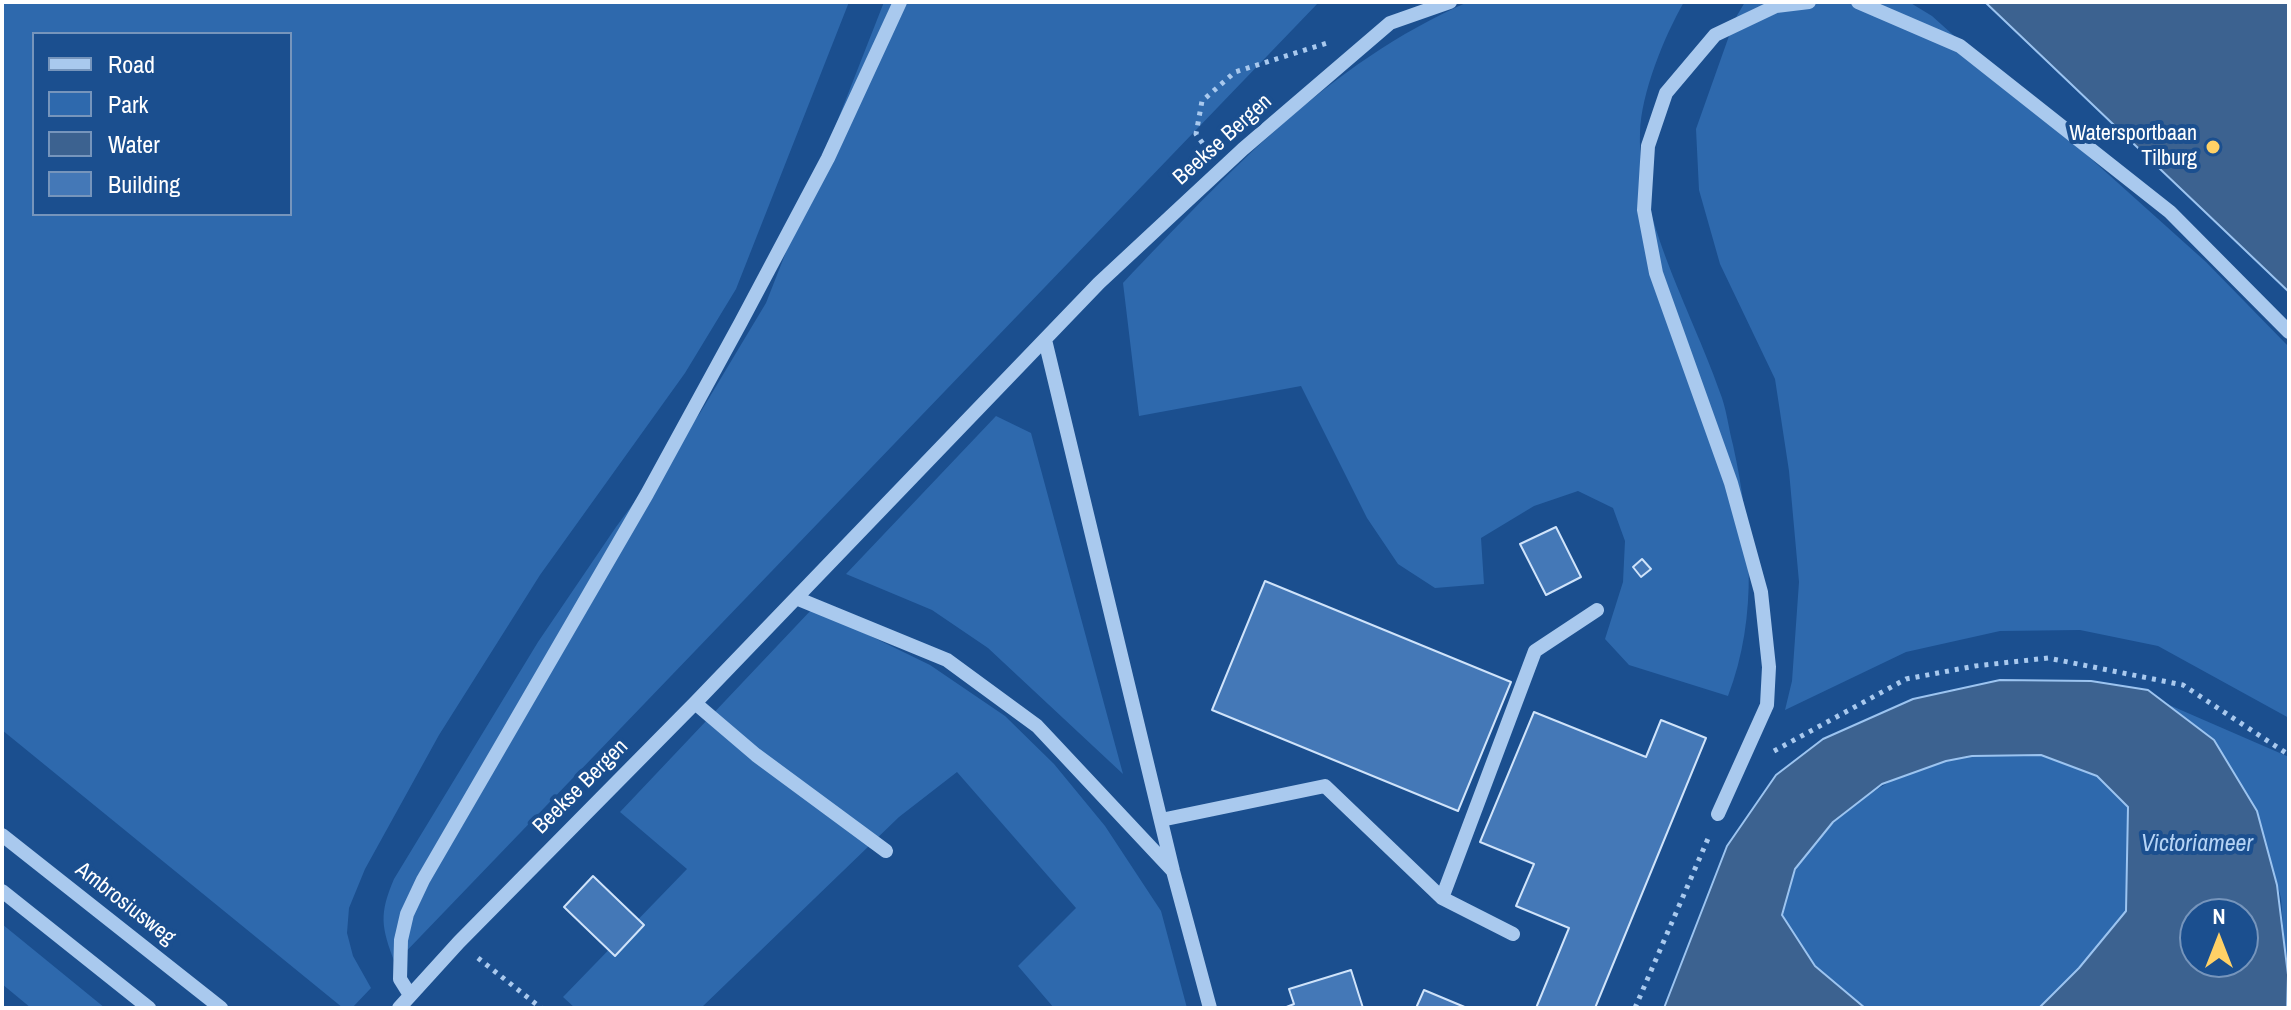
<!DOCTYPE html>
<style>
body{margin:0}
#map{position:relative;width:2291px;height:1010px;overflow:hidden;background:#1b4f8f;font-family:"Archivo Narrow",sans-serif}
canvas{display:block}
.frame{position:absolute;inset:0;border:4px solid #fff;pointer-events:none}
.legend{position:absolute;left:32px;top:32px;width:260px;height:184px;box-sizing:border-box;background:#1b4f8f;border:2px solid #7695bc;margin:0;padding:10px 14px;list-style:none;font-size:24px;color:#fff}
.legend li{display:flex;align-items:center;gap:16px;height:40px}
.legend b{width:40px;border:2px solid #7695bc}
.north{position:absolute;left:2179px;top:898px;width:80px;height:80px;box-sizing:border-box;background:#1b4f8f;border:2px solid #7695bc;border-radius:50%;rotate:0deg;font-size:22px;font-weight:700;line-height:32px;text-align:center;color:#fff}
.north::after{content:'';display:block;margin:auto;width:28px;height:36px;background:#ffd166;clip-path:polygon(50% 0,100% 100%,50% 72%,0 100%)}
</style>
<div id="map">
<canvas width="2291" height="1010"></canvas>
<div class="frame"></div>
<ul class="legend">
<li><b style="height:10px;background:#a9c9ee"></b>Road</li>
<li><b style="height:22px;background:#2e69ad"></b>Park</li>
<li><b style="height:22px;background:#3c6290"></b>Water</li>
<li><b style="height:22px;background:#4478b7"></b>Building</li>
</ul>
<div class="north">N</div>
</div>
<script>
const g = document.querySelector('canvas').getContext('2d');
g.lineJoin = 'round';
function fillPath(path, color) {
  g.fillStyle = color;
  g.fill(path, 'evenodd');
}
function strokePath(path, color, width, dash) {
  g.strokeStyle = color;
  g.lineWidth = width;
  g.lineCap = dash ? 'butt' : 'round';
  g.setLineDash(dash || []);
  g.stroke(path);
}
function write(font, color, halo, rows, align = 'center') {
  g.font = font + ' "Archivo Narrow",sans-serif';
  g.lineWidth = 8;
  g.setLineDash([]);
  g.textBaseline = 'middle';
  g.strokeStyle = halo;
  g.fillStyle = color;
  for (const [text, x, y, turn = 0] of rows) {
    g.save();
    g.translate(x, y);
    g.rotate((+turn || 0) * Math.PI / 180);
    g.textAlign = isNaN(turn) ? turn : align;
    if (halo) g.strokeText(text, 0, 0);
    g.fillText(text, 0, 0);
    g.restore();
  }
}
fillPath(new Path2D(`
 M2,2h847l-113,287 -51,84 -145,202 -101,160 -74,134 -16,39 -2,25 6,23 18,32 -19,20h-9l-341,-278zM290,34v180h-256v-180z
 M884,2h435l-924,961c-14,-36 -16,-49 -1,-84l144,-237 78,-115 84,-114 66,-110z
 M1468,2h216c-20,35 -43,91 -44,131 -3,87 55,184 82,265 5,15 7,32 11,47 18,83 26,171 -5,251l-99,-31 -24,-26 18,-57 2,-41 -12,-33 -35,-17 -44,15 -53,32 3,46 -49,4 -37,-24 -31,-46 -66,-132 -162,30 -16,-133c103,-108 205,-220 345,-281z
 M1745,2h164l23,14 274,246 83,85v371l-131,-72 -78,-16 -80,1 -94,21 -121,58 7,-29 7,-99 -10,-111 -14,-92 -55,-115 -21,-74 -3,-61 39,-110z
 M996,416l35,17 92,341 -135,-126 -56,-38 -86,-36z
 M813,608l117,57 75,51 49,48 51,62 56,85 26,97h-133l-36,-42 58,-58 -119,-136 -58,45 -198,191h-126l-12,-11 124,-128 -67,-57z
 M2167,704l122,53v251l-8,-110 -24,-87z
 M2041,755l56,21 31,31 -2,104 -47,57 -40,40h-174l-50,-42 -34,-51c5,-15 8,-34 16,-47 35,-58 108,-107 176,-112 22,-2 45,-1 68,-1z
 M2,924l103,84h-74l-29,-24z`), '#2e69ad');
const water = new Path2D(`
 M1985,2h304v290z
 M2000,680l91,1 57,9 66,50 43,71 20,74 11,90 -1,33h-248l40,-40 47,-57 2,-104 -31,-31 -56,-21 -69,1 -26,5 -64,23 -49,38 -38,47 -13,46 33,51 50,42h-201l63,-162 49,-71 47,-36 90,-40zM2195,914h48v48h-48z`);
fillPath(water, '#3c6290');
strokePath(water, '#9cc4f0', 2);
const building = new Path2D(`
 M1556,527l25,50 -35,18 -26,-51z
 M1642,559l9,10 -10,8 -8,-10z
 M1265,581l246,101 -53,129 -246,-101z
 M1534,712l112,45 15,-37 45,18 -111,270h-59l33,-80 -53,-22 18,-42 -54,-22z
 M593,876l51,49 -29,31 -51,-49z
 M1351,970l12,38h-79l10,-4 -5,-15z
 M1424,990l43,18h-51z`);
fillPath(building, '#4478b7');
strokePath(building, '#cfe3fa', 2);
strokePath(new Path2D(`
 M1210,148h-4l-10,-14 6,-33 33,-29 92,-29
 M1774,751l132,-72 69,-13 73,-8 135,27 106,70
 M478,958l63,50
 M1635,1008l75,-174`), '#a9c9ee', 5, [4, 6]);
strokePath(new Path2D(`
 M1858,2l102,44 210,166 119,120
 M1045,340l128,531 37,137
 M796,598l151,62 90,66 136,145
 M695,703l61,52 130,96
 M1718,814l49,-109 2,-38 -8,-75 -30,-109 -75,-210 -12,-63 4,-64 18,-53 49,-58 61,-29 33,-4
 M1161,820l164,-34 117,112 71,36
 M2,835l219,173
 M2,891l147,117
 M1442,898l93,-247 62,-41
 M410,995l-10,-16 1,-39 6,-26 16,-34 224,-386 94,-172 87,-164 72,-156
 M399,1008l60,-66 236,-239 404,-420 144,-134 147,-126 60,-21`), '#a9c9ee', 14);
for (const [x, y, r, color] of [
 [2213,147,8,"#ffd166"]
]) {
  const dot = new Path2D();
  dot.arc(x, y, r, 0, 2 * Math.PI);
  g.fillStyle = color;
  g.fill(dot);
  strokePath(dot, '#1b4f8f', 3);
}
write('22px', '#fff', '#1b4f8f', [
 ["Watersportbaan",2197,134],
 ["Tilburg",2197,159]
], 'right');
write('22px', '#fff', '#1b4f8f', [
 ["Beekse Bergen",1223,140,-42],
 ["Beekse Bergen",581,787,-45],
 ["Ambrosiusweg",125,904,38]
]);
write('italic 24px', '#b5d3f5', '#1b4f8f', [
 ["Victoriameer",2197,845]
]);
</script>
